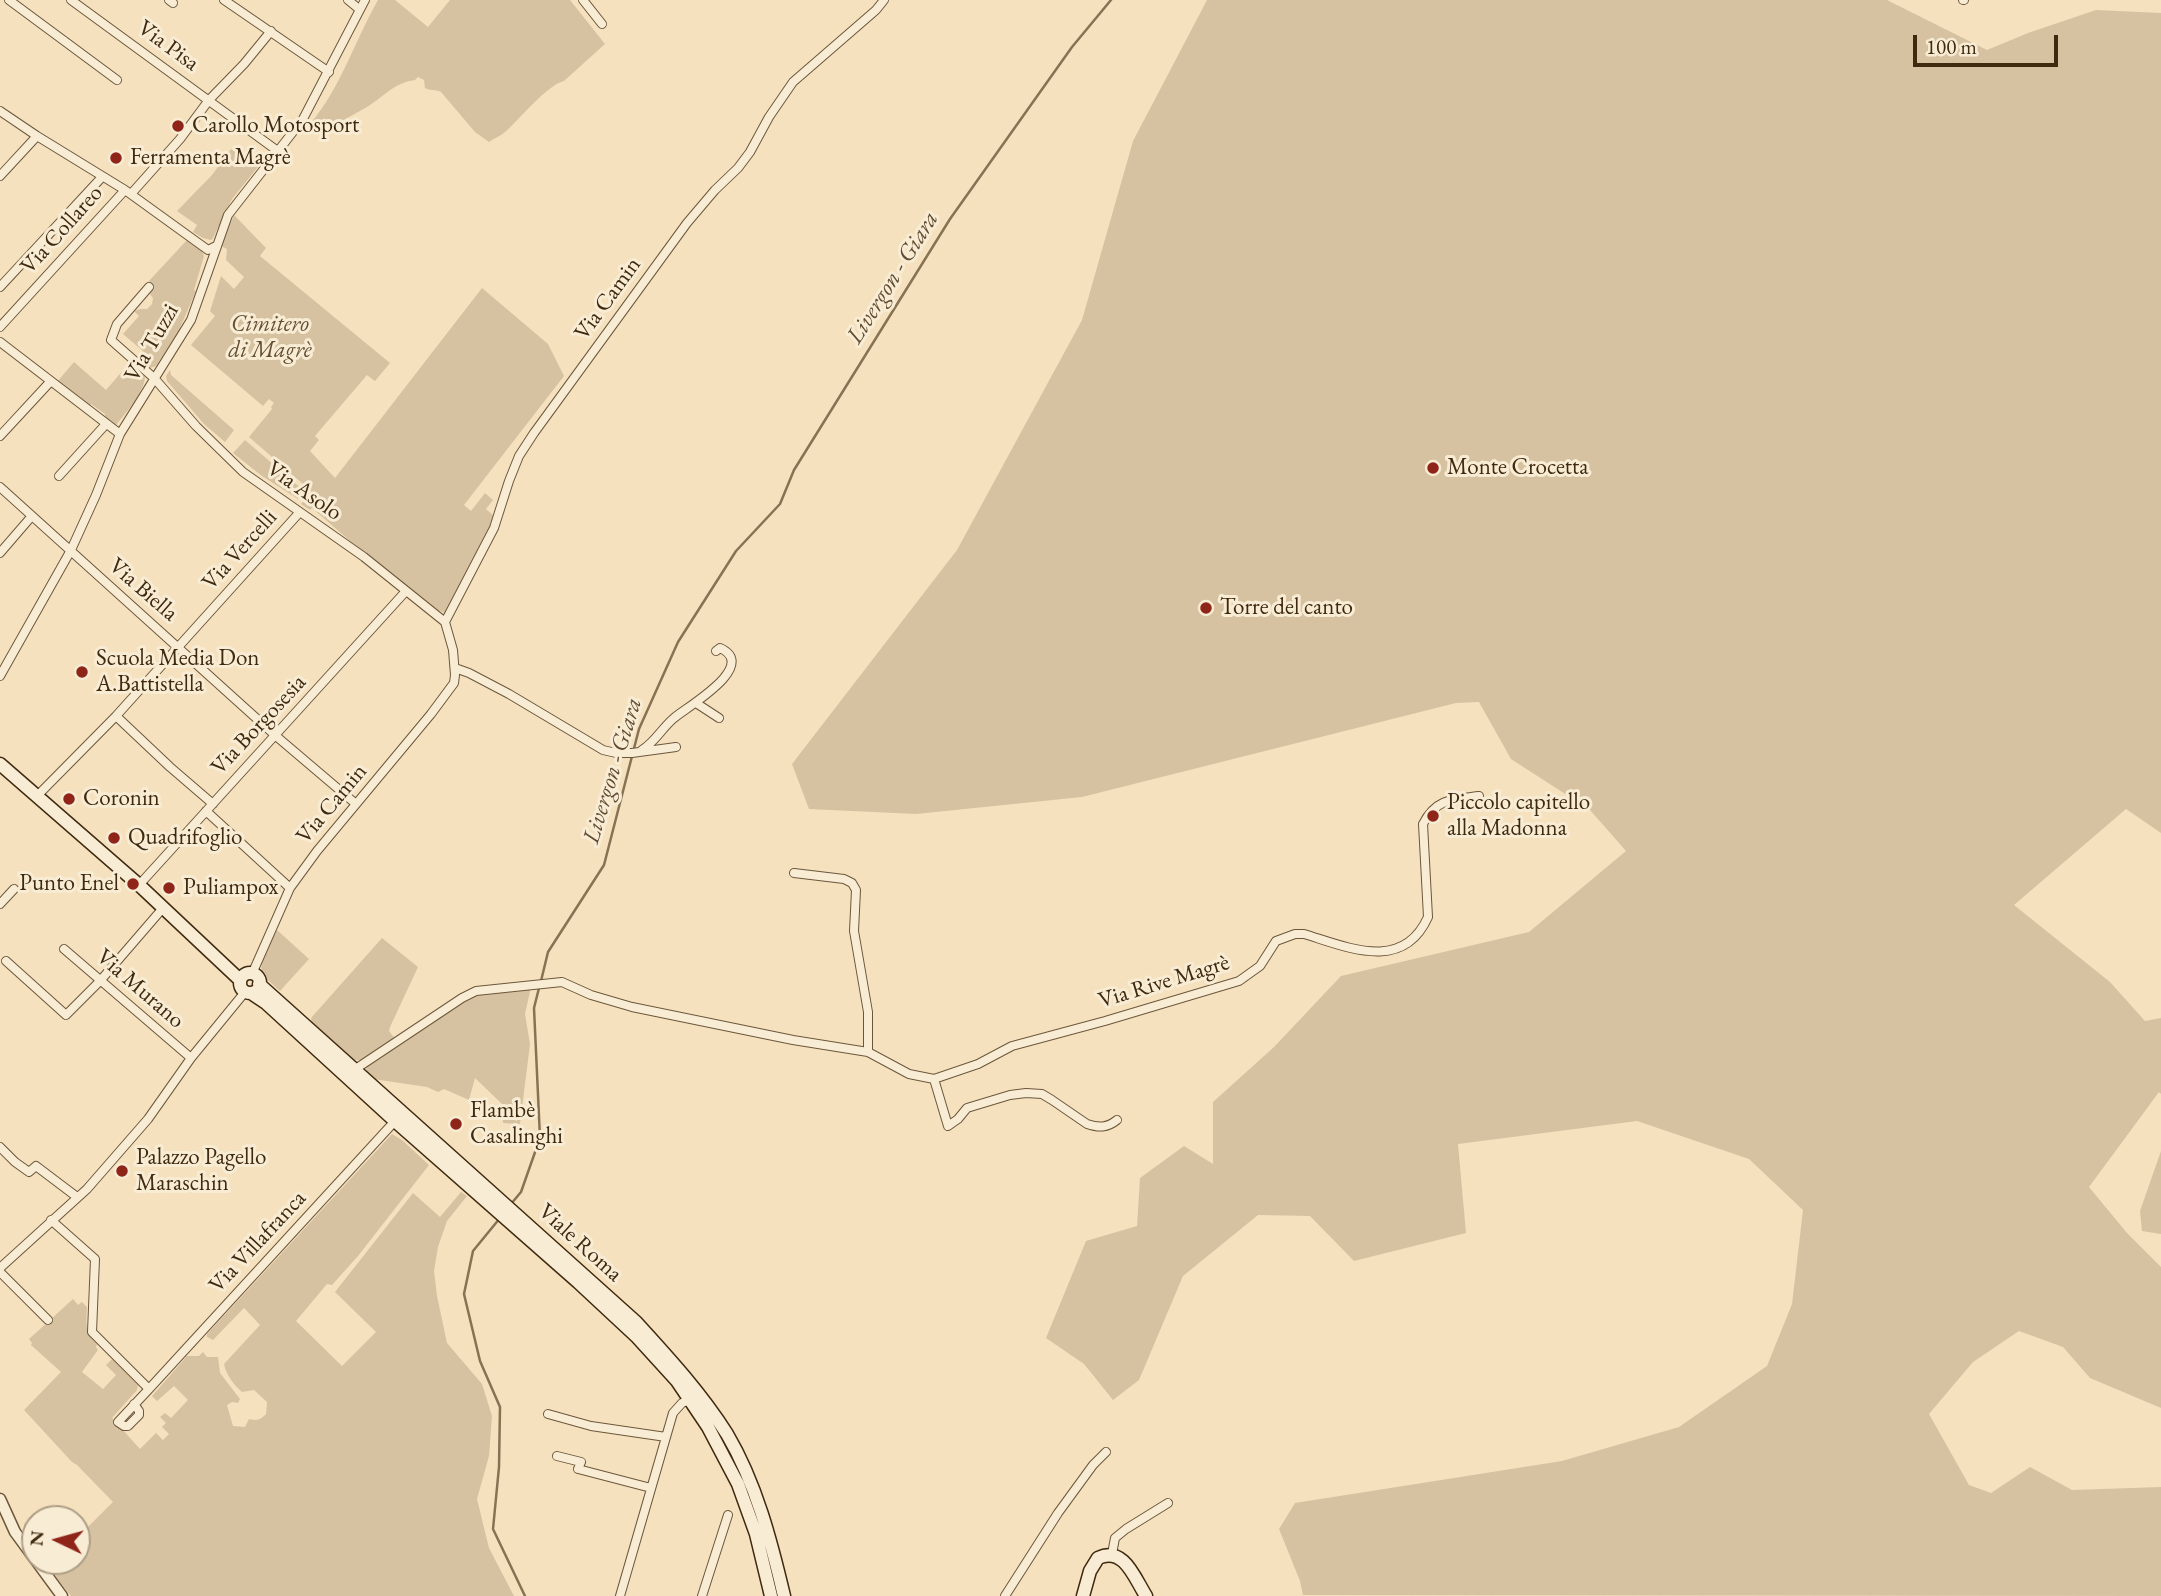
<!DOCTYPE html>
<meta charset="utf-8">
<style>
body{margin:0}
#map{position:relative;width:2161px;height:1596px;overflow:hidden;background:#f5e1be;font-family:"EB Garamond",serif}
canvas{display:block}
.north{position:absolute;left:21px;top:1505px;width:70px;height:70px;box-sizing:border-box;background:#f8ecd5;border:2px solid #ae9e86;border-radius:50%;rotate:275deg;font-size:19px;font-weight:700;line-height:28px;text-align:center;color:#3f290f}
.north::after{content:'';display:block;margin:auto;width:24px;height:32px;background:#8f2418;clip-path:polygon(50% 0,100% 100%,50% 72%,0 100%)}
.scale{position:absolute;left:1913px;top:35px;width:145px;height:32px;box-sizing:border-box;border:4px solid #3f290f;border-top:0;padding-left:9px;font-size:21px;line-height:24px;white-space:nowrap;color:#3f290f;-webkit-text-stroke:5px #f8ecd5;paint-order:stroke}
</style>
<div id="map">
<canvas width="2161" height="1596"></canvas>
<div class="north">N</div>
<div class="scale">100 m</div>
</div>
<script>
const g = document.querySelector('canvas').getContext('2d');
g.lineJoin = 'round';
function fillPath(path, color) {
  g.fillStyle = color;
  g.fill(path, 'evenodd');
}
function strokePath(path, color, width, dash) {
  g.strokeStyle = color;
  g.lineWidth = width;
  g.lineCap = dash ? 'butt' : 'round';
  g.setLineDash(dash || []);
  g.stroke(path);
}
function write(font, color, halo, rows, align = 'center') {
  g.font = font + ' "EB Garamond",serif';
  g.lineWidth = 6;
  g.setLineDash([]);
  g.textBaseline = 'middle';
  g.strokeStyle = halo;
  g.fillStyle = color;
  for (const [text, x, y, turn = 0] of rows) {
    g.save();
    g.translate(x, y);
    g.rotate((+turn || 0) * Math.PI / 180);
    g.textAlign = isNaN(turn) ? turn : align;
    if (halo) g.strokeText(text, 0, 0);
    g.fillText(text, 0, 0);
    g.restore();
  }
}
fillPath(new Path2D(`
 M378,0h17l33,27 22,-27h120l35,44 -41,37c-16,3 -46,40 -60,52 -5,4 -10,5 -15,9l-14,-10 -34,-40c-6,-3 -11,-1 -16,-4l-1,-8 -6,-3 -3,3c-22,3 -30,16 -48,27 -15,8 -30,17 -45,24l-7,2 -12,-1c36,-38 50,-88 75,-132z
 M1207,0h680l100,50 41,-17 68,-23 65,3v820l-35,-24 -112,96 96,77 35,39 16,-3v76l-2,-2 -70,95 38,46 34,34v141l-71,-30 -27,-31 -44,-16 -46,31 -44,52 40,71 22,8 39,-26 42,23 89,-3v109l-858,-1 -3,-14 -21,-52 16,-26 267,-42 117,-34 88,-61 25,-62 11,-94 -54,-51 -112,-38 -179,23 8,89 -112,28 -44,-45 -52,-1 -75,61 -44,104 -26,20 -29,-36 -38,-26 40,-97 51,-15 3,-48 44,-32 29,18v-62l61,-55 67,-71 188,-44 97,-81 -36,-41 -79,-51 -32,-57 -23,1 -374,94 -166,17 -107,-5 -17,-45 165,-214 125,-230 51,-179z
 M231,149l27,18 -26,32 -19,39 -2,2 -8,-2 -10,-6 4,-7 -20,-14 35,-36z
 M234,215l32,33 -6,8 130,107 -15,18 -8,-6 -52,61 4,4 -9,11 25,27 147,-190 66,56 16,32 -100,129 7,6 14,-18 8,7 -7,9 8,7v5l-47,93 -9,-4 -74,-57 -52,-45 -2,2 -9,-6 10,-13 -62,-54 23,-28 -1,-2 3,-4 -5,-4 -6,7 -72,-61 24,-29 -5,-5 11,-35 13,13 10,-12 -18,-17 1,-11 -6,-3z
 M187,240l15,11 2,5 -10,34 2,1 -17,39 -23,36 -6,2 -12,-10 6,-6 -21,-18 16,-18 -5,-5 6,-2h7l5,-5 1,-6 -4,-5 5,-6 -6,-5z
 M74,362l32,28 19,-22 5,6 5,-6 10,9c-1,15 -19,36 -29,48l-11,-6v-5l-14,-10 -2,3 -32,-25z
 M170,370l1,5 63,55 -9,12 -21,-18 -37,-43 -1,-5z
 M245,440l58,50 -5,9 -36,-23 -29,-23z
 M277,930l32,29 -29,32 -18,-16c-3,-17 7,-31 15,-45z
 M382,938l36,29 -28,60 -1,4 6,8 -33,21h-8l-4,-3 -32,-28 -6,-6 -1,-5z
 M531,987l-6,27 5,30 -10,80 -17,-1 -1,-19 -27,-26 -6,22 -25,-11 -6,3 -11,-5 -54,-8 -7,-6 1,-8 93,-62 17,-8z
 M392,1134l10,6 27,25 -71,91 -26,29 -5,-1 -31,37 46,45 34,-34 -41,-40 78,-99 27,24 21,-25 6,4 -20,25 -9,26 -4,24 3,25 10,47 35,41 10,32 -3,40 -12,43 12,49 25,48h-443l-23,-29 7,-6h22v-23l36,-36 -36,-37 -5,-3 -48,-52 37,-38 -30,-27 1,-2 -3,-4 44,-40 5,6 4,-3 5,5c-1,16 -2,26 10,37l-1,3 2,3 -16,22 21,17 13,-14 -10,-10 6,-6 26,26 -1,5 -25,28 28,31 16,-16 7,7 6,-6 -7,-7 4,-4 -6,-6 5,-4 6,5 17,-18 -14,-14 -17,15 -5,-5 35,-40h12l4,-4 4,5h11l2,16 20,26 -2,4 -6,-1 -5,3 6,21 12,1 4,-8c8,2 11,1 17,-5l1,-12 -13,-12 -12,2c-8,-7 -16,-17 -18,-28l36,-39 -16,-17 -31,32 -6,-3v-3z
 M2161,1151v83l-19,-3 -2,-20z`), '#d6c2a0');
strokePath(new Path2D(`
 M541,981l7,-29 56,-87 35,-136 39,-87 58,-91 44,-47 14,-34 156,-251 122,-172 39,-47
 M511,1204l10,-12 19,-54 -6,-130 5,-20
 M500,1218l-27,33 -9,43 16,67 20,46 -1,60 -6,62 32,67`), '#877254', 2.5);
const minor = new Path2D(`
 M9,0l108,80
 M71,0l208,152
 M169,0l4,3
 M224,0l105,72
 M348,0l11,9
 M583,0l19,24
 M1963,0h1
 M0,111l37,25 88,54 83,60 8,-4
 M0,176l37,-40
 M131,194l49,-55 29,-39 35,-36 27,-33
 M0,287l102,-110
 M149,287l-32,37 -6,16 43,38 42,48 47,46 121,85 81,65
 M0,327l125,-137
 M0,342l120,92
 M0,436l50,-54
 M59,476l47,-52
 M0,487l276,249 80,68
 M0,553l31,-36
 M455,668l14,5 40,21 94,56 13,3h16l44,-6
 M0,676l71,-126 25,-55 24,-61 71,-114 37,-105 75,-96 62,-119
 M696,703l23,15
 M116,716l54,51 43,37
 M642,750c13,-8 20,-22 32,-32 11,-10 86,-52 46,-70l-4,3
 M37,796l79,-80 183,-203
 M206,811l84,77
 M794,873l50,6 8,4 4,7 -2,41 14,81v40
 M139,885l267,-294
 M0,904l14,-15
 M64,949l127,109
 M6,961l60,54 34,-34 63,-73
 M252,974l38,-86 27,-37 114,-137 23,-31 1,-8 -2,-25 -8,-28 49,-94 15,-47 10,-25 15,-23 153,-210 28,-33 23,-22 12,-16 19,-35 24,-35 83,-72 8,-10
 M354,1070l108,-72 14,-7 86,-9 29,13 41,12 161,33 75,12 41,22 25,5 44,-15 34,-18 93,-25 134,-40 21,-15 16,-25 19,-7h9c43,13 99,39 124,-17l-5,-93c13,-26 31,-25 56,-28
 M934,1079l14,47 10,-7 9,-11 43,-13 16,-2 16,1 10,6 35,24c12,4 20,4 30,-4
 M0,1147l15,15 14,10 7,-6 41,31
 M51,1220l44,39 -3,73 57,57
 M0,1268l87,-79 61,-70 43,-61 54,-66
 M0,1272l48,48
 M134,1404l5,7v4l-11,11h-4l-6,-4 31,-33 246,-268
 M548,1414l43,12 75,11
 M557,1456l24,6 -3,7 73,19
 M1112,1554l3,-16 11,-9 42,-26
 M620,1596l53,-183 9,-10 7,-3
 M702,1596l26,-81
 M1005,1596l53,-83 35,-48 13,-13`);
const tertiary = new Path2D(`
 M0,1499l15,33 47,64`);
const secondary = new Path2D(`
 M0,764l139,121 101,95
 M240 983a10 10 0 1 1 20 0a10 10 0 1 1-20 0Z
 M259,984l377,338c32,35 65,71 91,112 29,49 44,107 57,162
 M251,993l15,10 129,118 183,161 58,54 41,45 31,46 30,57 18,50 15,62
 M1083,1596l7,-25 8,-13c26,-12 36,19 48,38`);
strokePath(minor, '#6c573b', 10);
strokePath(tertiary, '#6c573b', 13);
strokePath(secondary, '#3f290f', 15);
strokePath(minor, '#f8ecd5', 8);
strokePath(tertiary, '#f8ecd5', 10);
strokePath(secondary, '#f8ecd5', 12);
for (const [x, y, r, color] of [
 [178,126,7,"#8f2418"],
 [116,158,7,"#8f2418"],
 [1433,468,7,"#8f2418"],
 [1206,608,7,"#8f2418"],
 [82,672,7,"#8f2418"],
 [69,799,7,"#8f2418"],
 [1433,816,7,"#8f2418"],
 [114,838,7,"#8f2418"],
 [133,884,7,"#8f2418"],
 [169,888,7,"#8f2418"],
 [456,1124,7,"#8f2418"],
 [122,1171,7,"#8f2418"]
]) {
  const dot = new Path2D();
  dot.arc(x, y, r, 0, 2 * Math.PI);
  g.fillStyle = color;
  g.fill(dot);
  strokePath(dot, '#f8ecd5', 2.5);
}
write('23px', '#3f290f', '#f8ecd5', [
 ["Via Pisa",168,46,36],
 ["Via Collareo",62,230,-48],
 ["Via Camin",608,299,-54],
 ["Via Tuzzi",152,343,-60],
 ["Via Asolo",304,491,35],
 ["Via Vercelli",240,550,-48],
 ["Via Biella",143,590,41],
 ["Via Borgosesia",259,725,-47],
 ["Via Camin",332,804,-50],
 ["Via Rive Magrè",1164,982,-17],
 ["Via Murano",140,989,41],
 ["Via Villafranca",258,1242,-47],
 ["Viale Roma",580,1243,42]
]);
write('23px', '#3f290f', '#f8ecd5', [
 ["Carollo Motosport",192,126],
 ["Ferramenta Magrè",130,158],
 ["Monte Crocetta",1447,468],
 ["Torre del canto",1220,608],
 ["Scuola Media Don",96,659],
 ["A.Battistella",96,685],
 ["Coronin",83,799],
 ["Piccolo capitello",1447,803],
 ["alla Madonna",1447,829],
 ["Quadrifoglio",128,838],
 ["Punto Enel",119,884,"right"],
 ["Puliampox",183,888],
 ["Flambè",470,1111],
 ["Casalinghi",470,1137],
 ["Palazzo Pagello",136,1158],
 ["Maraschin",136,1184]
], 'left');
write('italic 23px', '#654f33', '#f8ecd5', [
 ["Cimitero",270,325],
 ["di Magrè",270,351]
]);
write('italic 24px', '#634d32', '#f8ecd5', [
 ["Livergon - Giara",893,278,-58],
 ["Livergon - Giara",613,771,-73]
]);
</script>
